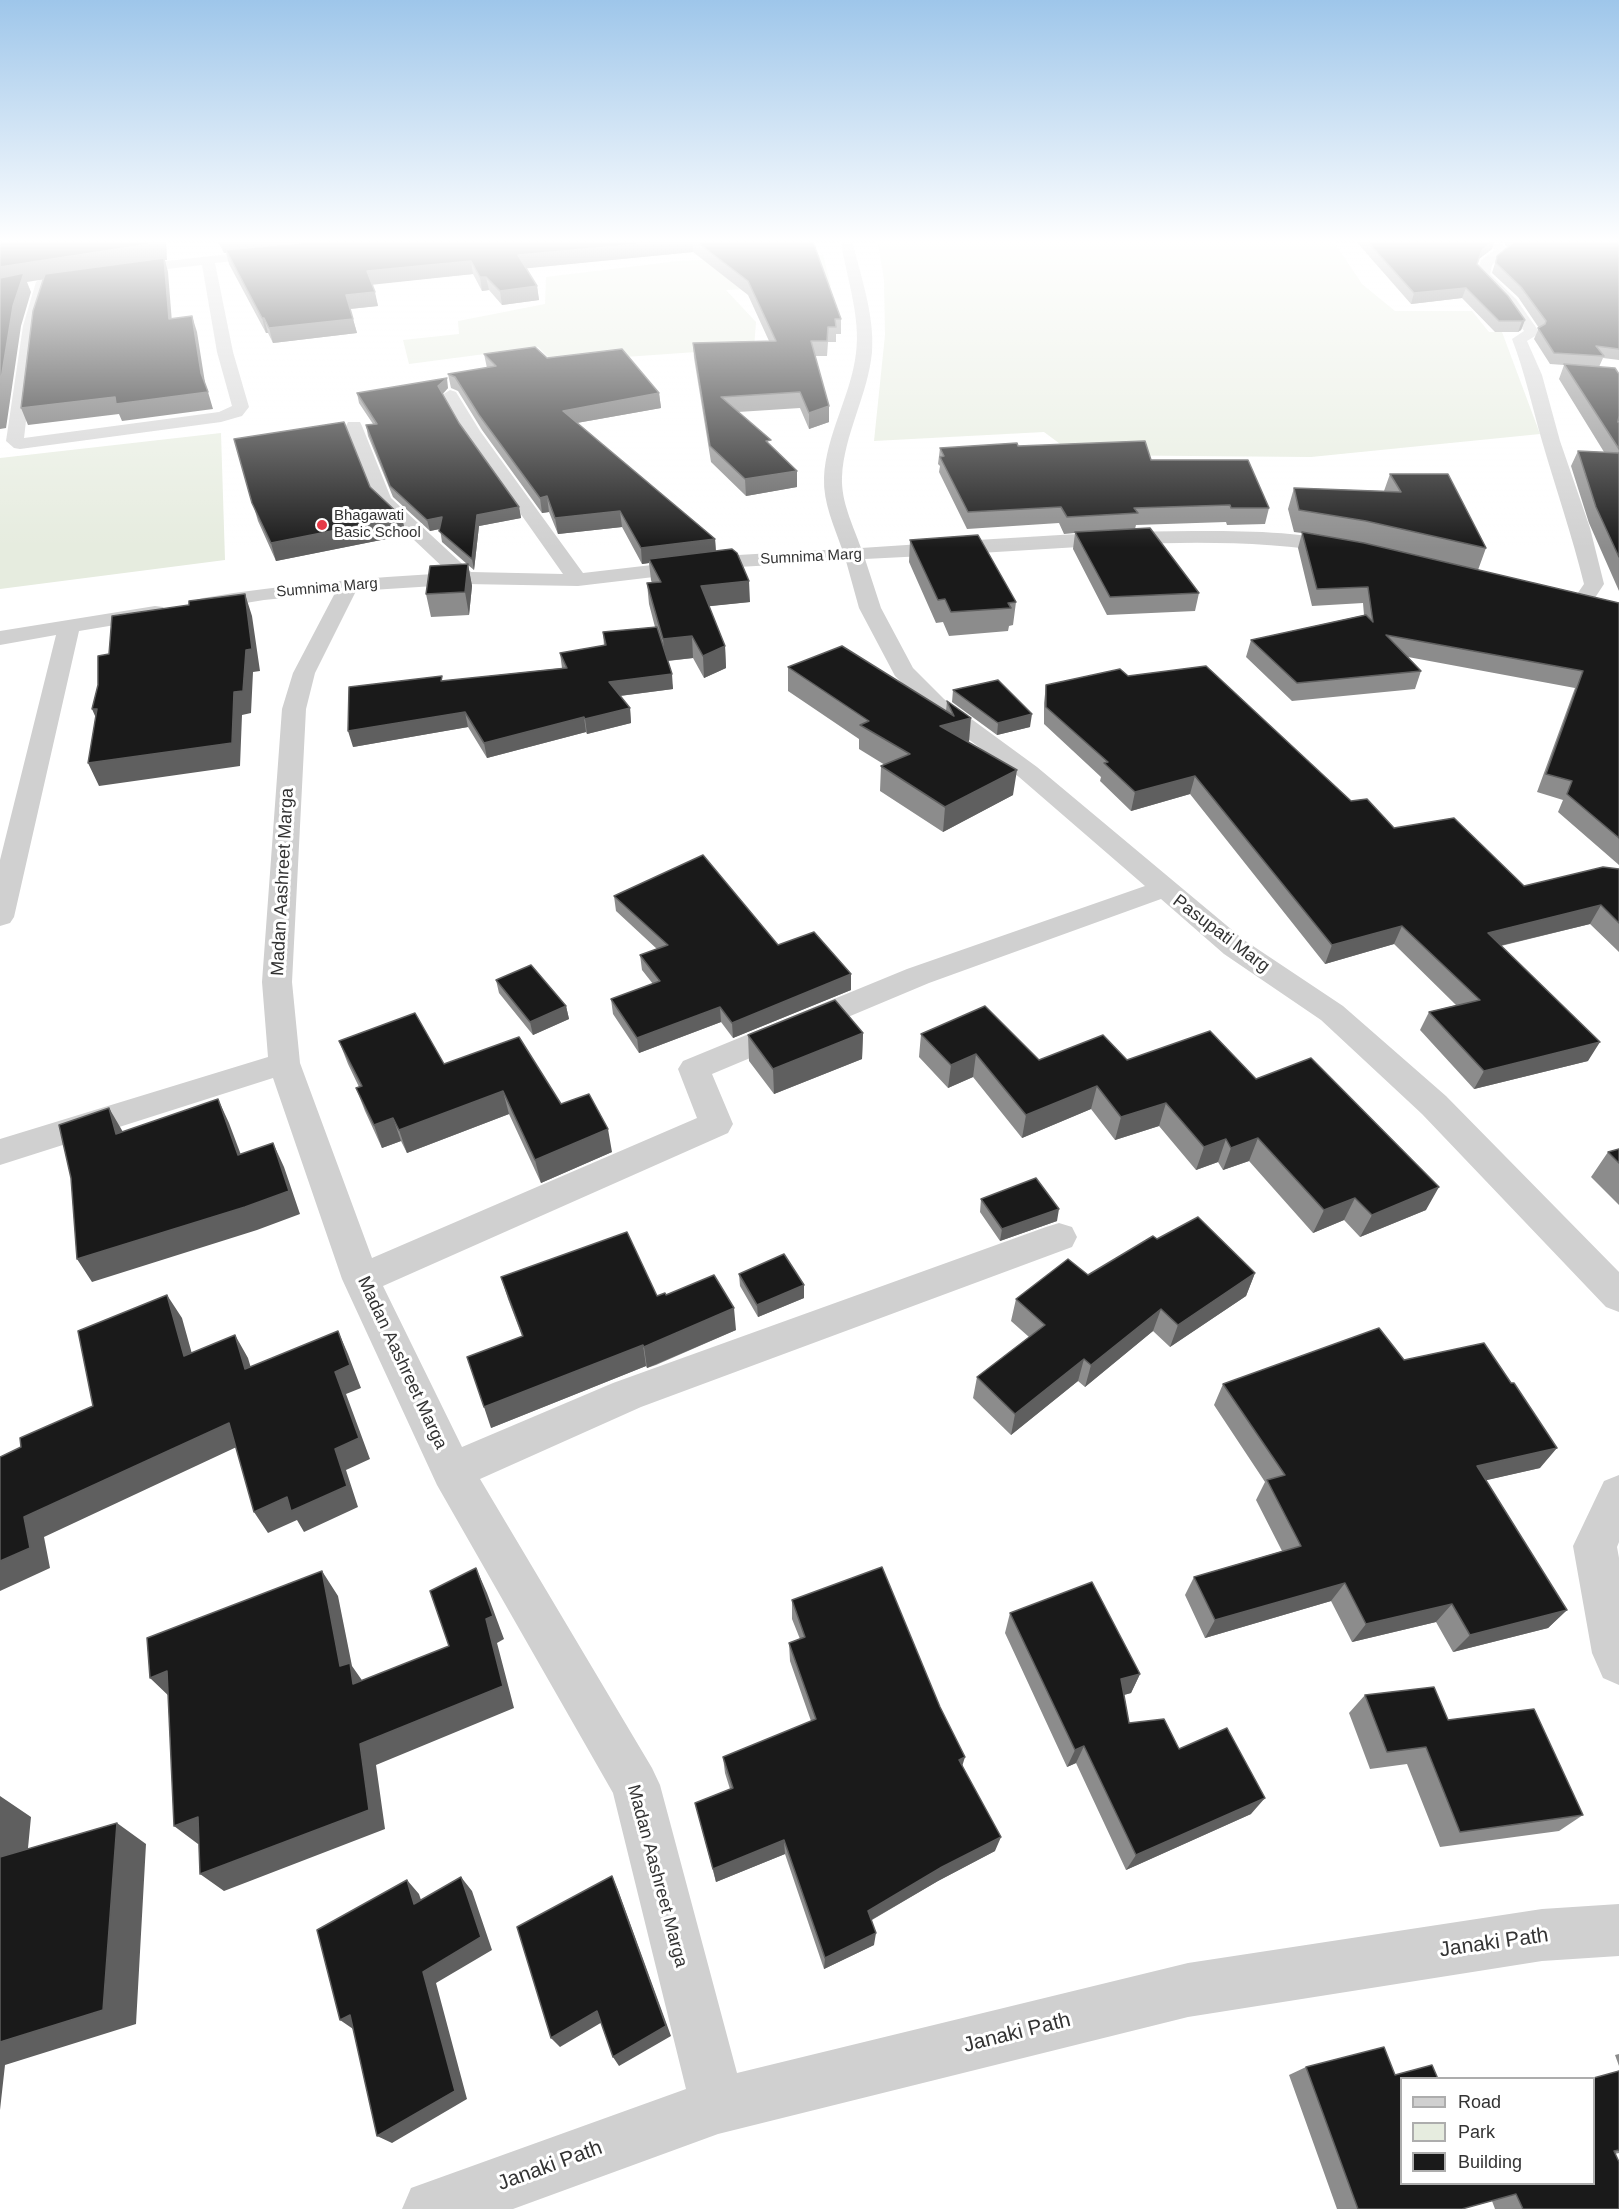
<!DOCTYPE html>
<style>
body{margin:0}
#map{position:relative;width:1619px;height:2209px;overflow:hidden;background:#fff;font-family:Helvetica,sans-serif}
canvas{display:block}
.legend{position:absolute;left:1400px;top:2077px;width:195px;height:108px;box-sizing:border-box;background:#fff;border:2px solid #adadad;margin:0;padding:8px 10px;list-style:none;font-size:18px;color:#333}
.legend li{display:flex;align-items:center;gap:12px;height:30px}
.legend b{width:30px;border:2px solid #adadad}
</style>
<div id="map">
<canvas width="1619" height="2209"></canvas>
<ul class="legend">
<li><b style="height:8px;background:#d0d0d0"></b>Road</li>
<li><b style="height:16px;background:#e6ecdf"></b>Park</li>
<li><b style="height:16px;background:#1a1a1a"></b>Building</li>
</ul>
</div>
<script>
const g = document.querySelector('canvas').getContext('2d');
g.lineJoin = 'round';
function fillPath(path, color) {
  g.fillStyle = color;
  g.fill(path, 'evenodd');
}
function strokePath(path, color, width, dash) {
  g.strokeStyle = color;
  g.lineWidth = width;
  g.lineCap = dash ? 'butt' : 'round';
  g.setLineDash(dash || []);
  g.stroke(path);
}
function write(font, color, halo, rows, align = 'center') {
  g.font = font + ' Helvetica,sans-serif';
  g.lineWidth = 6;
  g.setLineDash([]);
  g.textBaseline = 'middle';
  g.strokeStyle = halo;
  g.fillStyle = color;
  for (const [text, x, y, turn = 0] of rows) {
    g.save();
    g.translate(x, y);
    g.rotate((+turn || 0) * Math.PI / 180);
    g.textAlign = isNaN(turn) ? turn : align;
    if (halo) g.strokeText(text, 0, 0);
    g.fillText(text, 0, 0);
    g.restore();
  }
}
fillPath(new Path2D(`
 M877,239h455l30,45 33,27h77l17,21h13l38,102 -229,23 -236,-2 -31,-23 -170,9 11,-106 -1,-56z
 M823,255l8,31 -105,4 30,32 -2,26 -201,14 -15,-15 -129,17 -6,-24 56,-6 -1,-13 87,-17 1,-27 132,-16z
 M221,433l4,127 -225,29v-131z`), '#e6ecdf');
fillPath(new Path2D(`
 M840,239h12c8,36 23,76 20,113 -4,43 -28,82 -30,125 -1,25 11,48 19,71 111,-7 221,-17 332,-17 53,0 106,0 158,13l3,4 -3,4 -7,2c-93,-16 -188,-12 -282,-6 -66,4 -131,8 -197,11l16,49 32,60 31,31 93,68 207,173 99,66 103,90 173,176v40l-13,-5 -184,-193 -101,-94 -97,-66 -63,-55 -232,84 -217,91 21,50 -5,9 -345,153 79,161 151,-64 433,-156 13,-4 13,4 5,10 -5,10 -431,160 -161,72 172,289 8,17 77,288 451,-110 354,-54 77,-5v52l-77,5 -354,56 -470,117 -205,75h-111l9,-21 275,-99 -73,-296 -176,-308 -95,-206 -69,-201 -273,87v-26l268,-82 -6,-75 20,-273 11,-36 42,-80 -71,7 -61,10 -7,-2 -4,-4 4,-4 7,-2c82,-14 163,-20 246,-25l-73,-69 -30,-78 2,-4h12l2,4 29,72 80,74 92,2 -100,-142 -21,-37 8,-5 6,2 24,39 103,142 155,-18 104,-6c-8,-23 -19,-47 -18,-71 2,-44 27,-82 32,-125 5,-35 -10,-79 -16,-114zM846,561l13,47 36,68 33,33 91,68 126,109 -238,83 -224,92 -5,8 19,49 -325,140 -72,-195 -8,-81 14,-273 9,-36 41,-82 110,-7 112,2 160,-19z
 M1487,239h12l9,12 -16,14 -2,9 26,25 24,34 -13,8 15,34 18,66 30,87 14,56 -15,23 -7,2 -7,-2 -4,-4 13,-19c-12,-49 -28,-95 -42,-143 -10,-35 -17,-68 -30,-102l12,-8 -18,-26 -30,-30 5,-15 14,-10z
 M229,254l7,4 -2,3 -19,2 18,89 16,55 -7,9 -21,6 -201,27 -6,-1 -8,-7 17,-115 13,-44 7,-4 7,4 -13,44 -13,112 195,-26 13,-6 -15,-54 -15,-87 -79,9 -7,-4 7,-4z
 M155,606l8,1 3,5 -3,5 -84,14 -65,286 -4,6 -10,3v-66l56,-225 -56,10v-14z
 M1619,1475v67l-2,5 2,11v127l-16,-7 -11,-25 -19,-107 31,-65z`), '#d0d0d0');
fillPath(new Path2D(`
 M216,239h596l29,80v15h-5v8h-8l-1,14h-12l14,66 -20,7 -9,-21 -62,4 33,34 26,41 -51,9 -35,-34 -17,-104 -1,-15 76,-2 -21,-46 -55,-43 -167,16 11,18 2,14 -37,5 -13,-15 -7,1 -9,-17 -101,10 6,22 -28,3 7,24 -84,10 -5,-10h-2l-37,-69 -3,-11h-2z
 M1354,239h140l-2,10 -13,10 -2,5 48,56 -4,10 -3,2h-23l-33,-34 -51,6z
 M1501,239h118v121l-16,-2 -4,9 19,55 1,1v168l-30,-68 -18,-57 7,-15 26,1 -45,-73 5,-14 -14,-1 -16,-25 5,-11 -21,-31 -26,-24 5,-17 10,-9z
 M484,354l63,4 112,35 2,15 -84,15 138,116 1,12 34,51 -41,4 16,40 1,22 -22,10 -11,-20 -25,3 5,28 -53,7 10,12 1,15 -44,11 -1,-2 -99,26 -19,-31 -115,20 90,-66 119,-13 -2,-15 44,-7 -1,-14 52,-5 -6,-23 -2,-21h5l-1,-3 -2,-17 -7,1 -20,-37 -64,7 -9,-22 -7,1 -60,-83 -24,-39 -7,-3 -3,-14 39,-6z
 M448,388l-5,6 16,29 60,84 2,11 -42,8 -5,44 -6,-5 4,21 -3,29 -38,2 -5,-23 41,-30 -25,-22 -2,-13 -10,2 -37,-34 -25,-61 -2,-11 7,-1 -14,-21 -2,-10z
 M234,439l136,48 36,48 -130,26 -18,-40z
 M1018,446l133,14 118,48 -4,16 -38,1 -1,-3 -90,3 -1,4 64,64 -4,18 -88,4 -34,-66 2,-16 -11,1 -5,-11 -92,6 -28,-57 1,-6 -2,-2 2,-16z
 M1390,474l96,74 -8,22 141,33v262l-61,-53 5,-12 -26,-8 38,-104 -167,-31 13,14 -6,18 -123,12 -46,-44 5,-17 113,-25 -1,-12 -51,3 -14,-58 4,-15 -8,-1 -6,-23 6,-21 90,3z
 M910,540l106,62 -3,23 -4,1 -1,5 -59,5 -6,-14 -7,1 -27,-61z
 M788,667l158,44 1,-10 21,41 45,53 -70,37 -63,-41 1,-25 4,-1 -26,-16v-10l-71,-48z
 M1128,676l223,125 43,27 130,58 95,-17v83l-29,-28 -89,22 87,115 -114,28 -54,-59 9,-18 27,-7 -62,-61 -69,20 -135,-170 -59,17 -31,-30 1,-4 -57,-53v-21l2,-18z
 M953,690l77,37 -33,8 -45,-33z
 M614,896l164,49 73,45 -118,48 -12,-16 -82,31 -26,-39 -2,-15 42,-15 -11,-14 -2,-15 17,-6 -41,-38z
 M496,980l70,26 3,13 -36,16 -34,-42z
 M863,1033l-1,26 -88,35 -25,-33 -1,-26z
 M921,1034l118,26h88l129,19 170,131 -66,27 -16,-17 -31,13 -64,-72 -26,9 -5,-8 -22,8 -37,-44 -44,14 -24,-31 -69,29 -49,-61 -25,11 -29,-31z
 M339,1041l105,23 117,40 51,48 -71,31 -32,-69 -102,39 -6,-12 -19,7 -17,-37 -9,-23 3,-1 -11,-23z
 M1619,1149v56l-28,-28 17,-25z
 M981,1199l76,22 -57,20 -20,-29z
 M1157,1239l98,34 -9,23 -76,51 -17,-16 -68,56 -7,-6 -67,54 -38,-37 4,-21 52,-40 -18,-16 5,-22 72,-24z
 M739,1274l65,24 -46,19 -18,-31z
 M501,1277l156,19 9,-1 70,35 -80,35 -9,3 -1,-2 -155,62 31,-92 -14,-37z
 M1404,1360l136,108 -54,12 81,130 -19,18 -95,24 -17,-30 -84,20 -21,-41 -126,37 -20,-43 9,-18 88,-26 -26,-51 9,-18 -51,-77 9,-21z
 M792,1600l170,165 33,86 -57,30 -66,39 2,25 -50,24 -39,-115 -69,28 -21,-79 35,-14 -5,-16 -2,-16 88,-36 -21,-60 -1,-18 11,-4 -8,-20z
 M1010,1613l130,61 -9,19 -7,2 5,28 50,26 72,65 -125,56 -50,-107 -9,4 -62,-134z
 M1365,1695l83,25 135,95 -24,16 -119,16 -33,-83 -37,5 -21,-56z
 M1619,2054v12l-4,-11z
 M1306,2067l95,117 218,-113v82l-4,1 4,55h-124l-3,-8 -30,8h-125l-48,-134z`), '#8c8c8c');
fillPath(new Path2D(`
 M162,239h4l1,21h-2l3,12 5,63 -4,-16 -5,-59 -137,22 4,10 -10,34 -15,102 -6,1v-162z
 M234,239h123l-131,11v3h-2l-4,-13z
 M693,239v13l-173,17 -2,-14z
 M1495,240l-3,9 -13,10 3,-9z
 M471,261l2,13 -103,11 -3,-14z
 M480,277h6l3,13 -7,1z
 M537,286l2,14 -37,5 -2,-14z
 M1466,288l-4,10 -51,6 3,-11z
 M375,292l3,14 -29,3 -3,-14z
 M192,316l5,16 9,57 -5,-16z
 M262,318h2l4,15h-2z
 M353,319l4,14 -84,10 -4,-15z
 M1525,320l-4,10 -3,2 4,-11z
 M447,378l1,10 -8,8 -2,-10z
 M208,392l5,17 -91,12 -3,-7 -91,11 -7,-17 94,-11z
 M659,393l2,15 -96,17 -2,-14z
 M829,406v16l-20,7v-16z
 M797,471v16l-51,9 -1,-17z
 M547,496l2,16 -7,1 -2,-15z
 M519,507l2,11 -42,8 -5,44 -2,-11 5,-44z
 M620,511l2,16 -64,7 -3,-16z
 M402,517l4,18 -130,26 -5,-18z
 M442,517l2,11 -14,3 -3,-11z
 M715,539l1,16 -67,4v4l-7,1 -1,-16z
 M468,564l4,22 -3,29 -4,-23z
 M749,581l1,21 -48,5 -1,-21z
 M245,594l7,22 8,55 -7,1 -2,41 -9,2 -2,51 -141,20 -11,-23z
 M692,636l1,22 -28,3 -2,-22z
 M725,646l1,22 -22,10 -1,-22z
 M672,674l1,15 -62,8 -2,-15z
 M630,708l1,15 -44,11 -2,-15z
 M92,709h5l5,23z
 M465,712l3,15 -115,20 -5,-16z
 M1032,714l-2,13 -33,8 1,-12z
 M584,717l2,15 -99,26 -3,-15z
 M971,718l-2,24 -29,-16z
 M1017,770l-4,25 -70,37 2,-25z
 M1195,776l-5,18 -59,17 4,-19z
 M1601,905l-11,19 -112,27 10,-18z
 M1402,926l-8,18 -69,20 7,-19z
 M851,974v16l-118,48 -1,-15z
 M566,1006l3,13 -36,16 -3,-13z
 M720,1007l1,15 -82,31 -2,-15z
 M863,1033l-1,26 -88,35 -1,-25z
 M1600,1042l-12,19 -114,28 10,-18z
 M976,1054l-3,23 -25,11 3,-23z
 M1097,1086l-6,23 -69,29 4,-23z
 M503,1091l6,23 -102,39 -8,-23z
 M218,1099l11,24 21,56 -12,-24z
 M1166,1103l-7,23 -44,14 6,-23z
 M109,1108l14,24 -7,2z
 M393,1118l8,23 -19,7 -8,-23z
 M608,1129l4,23 -71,31 -6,-23z
 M1258,1138l-9,23 -26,9 8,-22z
 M1226,1139l-8,23 -22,8 8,-23z
 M273,1143l11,24 16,47 -43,16 -165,52 -15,-23z
 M1439,1187l-13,23 -66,27 12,-22z
 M1355,1198l-11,22 -31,13 11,-23z
 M1059,1209l-2,12 -57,20 2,-12z
 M1255,1273l-9,23 -76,51 8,-22z
 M804,1285v13l-46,19 -1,-12z
 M167,1295l15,23 17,61 -15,-23z
 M734,1308l2,22 -89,38 -3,-21z
 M1161,1309l-8,22 -68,56 6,-22z
 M338,1331l10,23 13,34 -15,6 24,65 -24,11 12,37 -54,25 -7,-12 -29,13 -14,-21 81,-63v-77z
 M235,1335l13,23 10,34 -13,-23z
 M643,1345l3,21 -155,62 -7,-21z
 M1084,1359l-6,22 -67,54 4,-21z
 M229,1423l14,21 -199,93 6,31 -50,23v-30l24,-44z
 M1557,1448l-17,20 -79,18 16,-20z
 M476,1568l11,25 17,46 -7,4 17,65 -138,57 9,64 -161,62 -24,-17 160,-130 126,-125z
 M322,1571l16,25 14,70 14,20 3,21 -29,-41z
 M1345,1583l-14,18 -126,37 10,-18z
 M1452,1604l-16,18 -84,20 14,-18z
 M1567,1610l-19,18 -95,24 17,-17z
 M167,1671l6,29 -23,-22z
 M1140,1674l-9,19 -19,5 9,-19z
 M1084,1746l-8,17 -9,4 8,-17z
 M965,1757l-5,16 -1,-13z
 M0,1796l31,21 -6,62 -25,-13z
 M1265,1798l-14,16 -125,56 10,-15z
 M198,1817l23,18 -23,9 -24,-18z
 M117,1823l29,21 -10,180 -131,41 -5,45v-68z
 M1001,1837l-6,14 -57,30 -72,42 2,-12 74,-44z
 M784,1840l1,14 -69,28 -3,-13z
 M612,1876l6,14 53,146 -52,30 -6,-9z
 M461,1877l11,14 20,59 -56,33 31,116 -75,44 -15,-7 46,-164z
 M407,1880l12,14 8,24 -13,-14z
 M876,1933l-2,12 -50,24 1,-11z
 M597,2011l7,10 -44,26 -9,-9z
 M350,2015l6,16 -16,-11z`), '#5f5f5f');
const building = new Path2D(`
 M0,239h162v3l-162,25z
 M340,239h472l29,80h-6l1,8h-8l-1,14h-16l18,65 -20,7 -9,-21 -79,5 50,43 -5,1 31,30 -52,8 -35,-33 -17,-103 83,-2 -28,-60 -55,-42 -175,16 19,31 -37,5 -14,-14h-6l-9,-16 -104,10 8,21 -29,3 7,24 -84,9 -5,-10h-2l-36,-68z
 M1365,239h129l1,1 -13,10 -5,14 31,32 17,24 -3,1h-23l-33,-33 -52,5z
 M1511,239h108v110l-23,-3 8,10 -50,-3 -16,-25 7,-4 1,-3 -25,-34 -25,-24 1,-7 17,-14z
 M164,258l5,61 23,-3 9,57 7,19 -92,12 -1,-7 -94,11 12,-97 12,-37z
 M24,273l-11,33 -13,79v-107z
 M535,347l12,11 75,-9 37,44 -96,18 152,128 -74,9 -21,-37 -65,7 -8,-22 -7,2 -61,-83 -24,-38 -7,-3 48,-8 -12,-12z
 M1564,364l51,4 4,6v42l-1,6 1,1v26z
 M447,378l-9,8 21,37 60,84 -42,8 -5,44 -33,-28 3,-14 -15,3 -37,-34 -24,-61 11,-1 -20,-31z
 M344,422l26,65 32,30 -131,26 -19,-40 -18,-64z
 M1145,441l6,19h97l21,48h-38l-1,-3 -96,3 4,5 -71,4 -6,-10 -93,5 -28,-55 4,-1 -4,-8 77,-5 1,3z
 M1578,451l41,2v104l-23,-50z
 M1390,474h58l38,74 -120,-27 -67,-11 -5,-22 107,4z
 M1150,528l49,65 -89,4 -35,-65z
 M1302,532l62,11 255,60v235l-52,-44 5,-13 -26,-7 37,-103 -197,-36 35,36 -124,12 -46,-43 115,-25 7,7 -5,-35 -51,2z
 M978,535l38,67 -8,1 3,5 -60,4 -6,-13 -7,1 -28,-60z
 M732,549l5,4 12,28 -48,5 24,60 -22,10 -11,-20 -29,3 -16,-56 14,-1 -12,-23z
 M468,564l-3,28 -39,2 4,-28z
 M245,594l7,55 -6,1 -3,41 -9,1 -2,51 -144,20 9,-54h-5l6,-24v-29l11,-2 3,-38 77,-11v-4z
 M657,627l15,47 -63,8 21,26 -45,11 -1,-2 -100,26 -19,-31 -117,19 1,-44 93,-11 -1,5 126,-13 -7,-15 46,-8 -3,-13z
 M842,646l112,70 -7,-15 24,17 -31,8 77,44 -72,37 -64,-41 29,-12 -50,-29 9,-4 -81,-54z
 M1206,666l145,135 16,-2 27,29 60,-10 70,68 79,-19 16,2v54l-18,-18 -113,28 112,109 -116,29 -55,-59 51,-12 -78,-74 -70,19 -137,-169 -60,16 -31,-29 4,-1 -62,-55v-22l74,-16 8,7z
 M998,680l34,34 -34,9 -45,-33z
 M703,855l75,90 36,-13 37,42 -119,49 -12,-16 -83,31 -26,-39 49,-18 -20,-26 28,-10 -54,-49z
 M531,965l35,41 -36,16 -34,-42z
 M835,1000l28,33 -90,36 -25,-34z
 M985,1006l54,54 64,-25 24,25 83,-29 46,48 55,-21 128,129 -67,28 -17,-17 -31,12 -66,-72 -27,10 -5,-9 -22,8 -38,-44 -45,14 -24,-31 -71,29 -50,-61 -25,11 -30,-31z
 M415,1013l29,51 75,-27 42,67 28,-10 19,35 -73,31 -32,-69 -104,39 -6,-12 -19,7 -18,-37 6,-2 -23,-45z
 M218,1099l20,56 35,-12 16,48 -44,16 -168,52 -6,-81 -12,-53 50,-17 7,26z
 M1619,1149v14l-11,-11z
 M1036,1178l23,31 -57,20 -21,-30z
 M1198,1217l57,56 -77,52 -17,-16 -70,56 -7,-6 -69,55 -38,-37 68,-52 -29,-26 52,-40 20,16 65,-39 4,3z
 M627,1232l30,64 8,-3 1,2 48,-20 20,33 -81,35 -9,4 -1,-2 -159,62 -17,-50 56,-21 -22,-59z
 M784,1254l20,31 -47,20 -18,-31z
 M167,1295l17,61 51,-21 10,34 93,-38 12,34 -15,7 24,66 -24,11 12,37 -56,25 -4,-14 -33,15 -25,-89 -205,94 6,31 -30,13v-104l21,-10 -1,-9 73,-32 -15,-75z
 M1379,1328l25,32 80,-17 27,40h3l43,65 -80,18 90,144 -97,25 -18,-31 -86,20 -21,-41 -130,37 -21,-43 107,-31 -34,-66 18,-5 -62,-91z
 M882,1567l58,140 25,50 -6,3 42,77 -59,30 -74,44 8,22 -51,25 -41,-118 -71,29 -18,-66 38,-15 -10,-31 93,-38 -27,-76 16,-6 -13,-37z
 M476,1568l17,48 -7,3 17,67 -143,58 9,66 -169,64 -2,-57 -24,9 -7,-155 -17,7 -3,-40 175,-67 18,95 10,-3 3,21 96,-38 -19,-55z
 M1092,1582l48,92 -19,5 8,44 35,-4 15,30 48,-21 38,70 -129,57 -52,-109 -9,4 -65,-137z
 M1434,1687l14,33 86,-11 49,106 -123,17 -34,-85 -39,5 -22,-57z
 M117,1823l-14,187 -103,32v-185z
 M612,1876l54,150 -53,31 -16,-46 -46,27 -34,-111z
 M461,1877l20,60 -58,35 32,119 -78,45 -27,-121 -10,5 -23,-90 90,-50 7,24z
 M1384,2047l11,28 37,-10 6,14h-37v105h192v-105h-3l29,-8v79l-5,1 5,11v47h-96l-7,-15 -54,15h-104l-52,-142z`);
fillPath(building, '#1a1a1a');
strokePath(building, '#5f5f5f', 1.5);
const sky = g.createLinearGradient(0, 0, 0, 548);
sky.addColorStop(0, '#9ec6ea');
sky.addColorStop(0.44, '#fff');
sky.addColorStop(1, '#ffffff00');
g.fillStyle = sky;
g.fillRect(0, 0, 1619, 548);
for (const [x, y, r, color] of [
 [322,525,6,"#e63946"]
]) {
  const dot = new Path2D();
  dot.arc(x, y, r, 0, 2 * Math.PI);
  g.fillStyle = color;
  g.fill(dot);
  strokePath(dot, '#fff', 2);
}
write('15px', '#333', '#fff', [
 ["Bhagawati",334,516],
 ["Basic School",334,533]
], 'left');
write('15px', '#333', '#fff', [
 ["Sumnima Marg",811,557,-3],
 ["Sumnima Marg",327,588,-5]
]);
write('18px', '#333', '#fff', [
 ["Madan Aashreet Marga",283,882,-87],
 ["Pasupati Marg",1221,934,37],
 ["Madan Aashreet Marga",402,1363,65],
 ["Madan Aashreet Marga",657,1876,75]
]);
write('21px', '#333', '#fff', [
 ["Janaki Path",1494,1943,-8],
 ["Janaki Path",1017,2033,-14],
 ["Janaki Path",550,2166,-20]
]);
</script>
